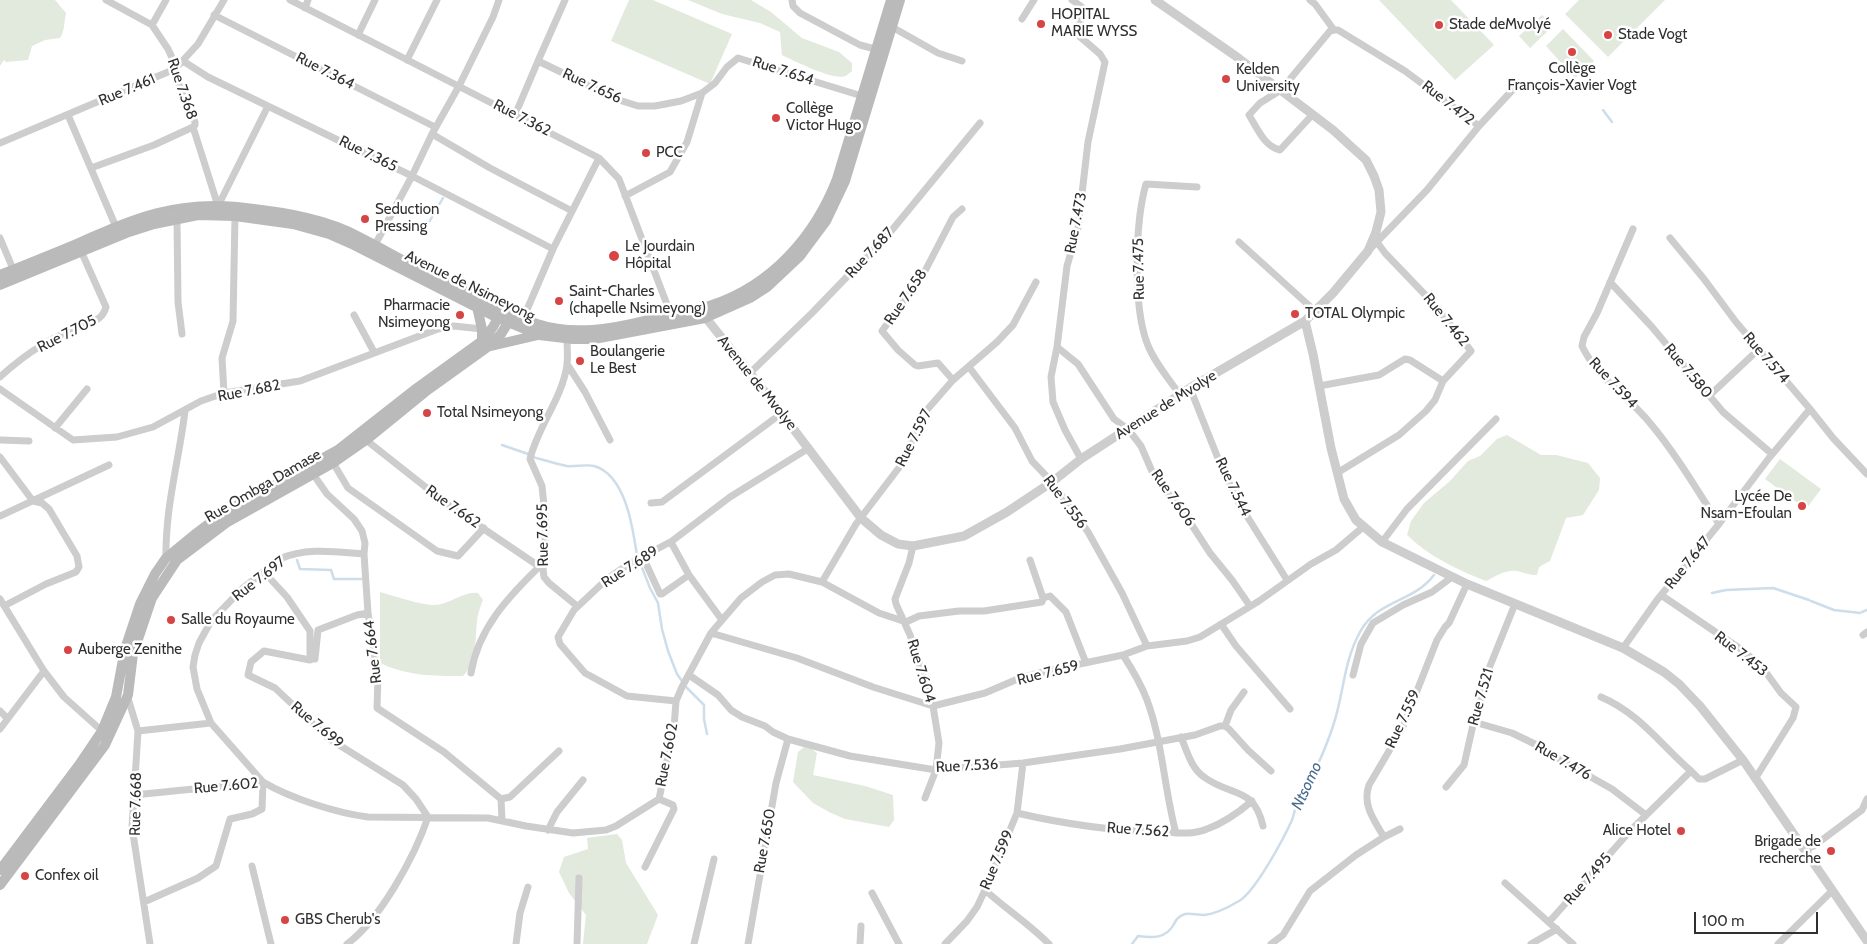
<!DOCTYPE html>
<meta charset="utf-8">
<style>
body{margin:0}
#map{position:relative;width:1867px;height:944px;overflow:hidden;background:#fff;font-family:Cabin,sans-serif}
canvas{display:block}
.scale{position:absolute;left:1694px;top:912px;width:124px;height:22px;box-sizing:border-box;border:2px solid #303030;border-top:0;padding-left:6px;font-size:15px;line-height:18px;white-space:nowrap;color:#303030;-webkit-text-stroke:4px #fff;paint-order:stroke}
</style>
<div id="map">
<canvas width="1867" height="944"></canvas>
<div class="scale">100 m</div>
</div>
<script>
const g = document.querySelector('canvas').getContext('2d');
g.lineJoin = 'round';
function fillPath(path, color) {
  g.fillStyle = color;
  g.fill(path, 'evenodd');
}
function strokePath(path, color, width, dash) {
  g.strokeStyle = color;
  g.lineWidth = width;
  g.lineCap = dash ? 'butt' : 'round';
  g.setLineDash(dash || []);
  g.stroke(path);
}
function write(font, color, halo, rows, align = 'center') {
  g.font = font + ' Cabin,sans-serif';
  g.lineWidth = 5;
  g.setLineDash([]);
  g.textBaseline = 'middle';
  g.strokeStyle = halo;
  g.fillStyle = color;
  for (const [text, x, y, turn = 0] of rows) {
    g.save();
    g.translate(x, y);
    g.rotate((+turn || 0) * Math.PI / 180);
    g.textAlign = isNaN(turn) ? turn : align;
    if (halo) g.strokeText(text, 0, 0);
    g.fillText(text, 0, 0);
    g.restore();
  }
}
fillPath(new Path2D(`
 M0,0h55l11,13c-2,9 -1,17 -6,25l-15,2 -13,6 -4,14 -22,2 -2,-2 -4,6z
 M629,0h24l79,34 -22,50 -99,-43z
 M688,0h63l20,12 31,26 37,14 13,11v8c0,0 -5,4 -6,5 -13,5 -51,-15 -64,-21l-2,-23 -20,-9 -38,-9z
 M1379,0h72l43,45 -39,35z
 M1579,0h86l-57,57 -43,-43z
 M1542,15l11,11 -23,22 -11,-12z
 M1563,29l31,32 -19,17 -29,-32z
 M1507,435l34,20h15l32,8 12,15 -1,12 -16,25 -17,3 -16,43 -11,6 -2,8c-7,0 -12,-2 -20,-4 -10,-2 -22,5 -31,10 -28,-11 -58,-25 -79,-46l4,-14 13,-18 26,-22 18,-20 12,-5 17,-17z
 M1780,459l41,30 -15,20 -41,-30z
 M380,592c14,4 41,13 54,13 16,0 29,-14 44,-12l5,7c-2,5 -4,10 -5,15 -4,20 1,46 -15,61 -29,0 -56,0 -83,-13z
 M804,747l8,2 5,4 -4,22 52,11 28,9 1,25 -5,7 -44,-8 -16,-7 -16,-9 -20,-21 5,-30z
 M617,834l5,6 4,23 32,52 -11,29h-64l3,-29 -17,-22 -10,-21 5,-15 24,-8 -1,-11z`), '#e2e9dd');
strokePath(new Path2D(`
 M1603,110l9,12
 M428,224l15,-26
 M502,445l26,9
 M533,457c11,3 23,7 34,9 8,1 19,-2 27,0 32,9 39,63 43,90
 M297,560l3,9 31,1 3,9h28
 M639,560l11,28 8,15 4,26 6,22 9,23 5,7
 M1712,593l14,-3 47,-2 36,12
 M1811,601l23,9 26,3
 M1862,612l5,-2
 M685,686l19,19v14l3,15
 M1132,944l6,-8c14,2 28,3 36,-12 2,-5 5,-8 11,-10 6,-1 12,1 19,1 11,-1 25,-8 35,-14 16,-9 45,-63 53,-81 2,-5 2,-10 5,-15 14,-25 27,-51 36,-79 11,-32 10,-63 27,-94 18,-33 53,-29 74,-57`), '#ceddea', 2.5);
strokePath(new Path2D(`
 M106,0l46,25 16,24 5,11 7,28 15,34v3l-2,2 25,79
 M290,0l309,158 20,21 52,136
 M792,0l1,6 7,7 60,32 15,4
 M1072,0l10,7 2,5 -7,17 1,6 22,19 5,8 -17,80 -10,86 -11,38 -10,81 -6,30 2,25 12,28 16,29
 M1310,0l5,4 19,26h4l67,41 74,55 -52,64 -57,59
 M305,8l3,-8
 M214,15l221,112
 M1022,19l12,-19
 M152,25l14,-25
 M892,27l46,26 24,8
 M358,35l17,-35
 M407,60l30,-60
 M183,61l25,16 204,99 141,73
 M538,61l27,-61
 M1313,114l-33,36c-16,-4 -23,-22 -31,-35l11,-12 21,-13 49,-59 4,-1
 M68,115l48,112
 M515,115l23,-54 81,39 19,6h17l26,-5 21,-8
 M1479,126l40,-43
 M432,134l58,34 82,43
 M0,143l175,-74 23,-25 26,-44
 M91,168l63,-23 39,-18
 M625,196l45,-24 17,-30 15,-49 13,-10 12,-16 11,-9 124,38
 M218,206l50,-100
 M177,219l1,83 4,32
 M1633,229l-36,84 -13,24 -2,9c15,32 46,50 68,77 26,31 47,67 69,101
 M0,238l13,31
 M1670,238l34,41 32,43 74,87 23,29 34,36
 M1239,242l76,69
 M375,245l37,-69 20,-42 27,-48 34,-69 6,-17
 M1610,282l42,45 71,85 49,42
 M354,315l20,37
 M523,319l30,-70 46,-91
 M567,338c0,9 1,19 0,27 -5,34 -29,61 -37,94l12,27 4,40 -3,43 1,8 5,6 28,23
 M1057,347l21,17 36,55 14,10 13,17 13,30 30,37 26,40 22,27 18,26
 M567,364l18,28 25,48
 M969,367l46,61 17,33 20,21 36,50 34,61 25,53
 M750,373l63,-61 79,-82 88,-107
 M0,377c26,-24 54,-42 87,-53 10,-4 16,-6 19,-17l-25,-56
 M953,380l-15,-17 -20,3 -3,-1 -17,-15 -16,-19 43,-60 28,-54 9,-8
 M1319,386l60,-11 26,-16 5,1 33,21
 M1190,388l33,83 17,34 47,75
 M0,389l73,51 44,-3 36,-10 48,-26 23,-8 76,-12 138,-52 16,-3 28,3
 M224,393l-2,-35 11,-37 2,-105
 M1180,395c-11,-16 -26,-33 -33,-52 -14,-37 -12,-121 -1,-159l51,3
 M1710,395l49,-46
 M55,428l32,-39
 M0,440l29,1
 M366,440l81,64 96,65
 M0,457l33,44 9,2 7,6 28,47 2,11 -3,5 -30,12 -42,22
 M332,461l16,27 89,63 21,5 26,-28
 M1337,473l62,-38 27,-24 9,-11 8,-19 28,-30 -38,-48 -48,-50 -8,-11
 M313,474l14,20 27,25 8,12 3,12 -1,11 4,59 10,64 -1,31 67,44 57,47 9,-2 49,-46
 M651,503l11,-1 120,-89
 M0,516l109,-51
 M672,541v3l17,31
 M1382,542l25,-33 89,-90
 M913,546l-4,17 -14,36 1,5 14,31 23,71 6,37 -3,27 -11,28
 M643,557l17,37h2l27,-19 33,45
 M166,558c-1,-50 13,-98 19,-147
 M1030,560l13,38
 M264,572l23,25 23,34v29l-46,-9 -13,11 -3,13 27,13 53,50 75,47 13,14 12,18c-13,39 -48,103 -81,127
 M822,582l34,-58 45,-59 25,-54 27,-31 44,-38 16,-17 23,-43
 M1661,595l81,55 20,17 19,26 15,14 -3,11 -38,61
 M0,599l44,72 20,26 38,34
 M1221,624l15,22 54,63
 M711,633l86,25 76,29 60,19 52,-13 35,-15 31,-8 72,-15 24,-9 40,-5 13,-4 59,-36 52,-37 25,-14 27,-23
 M1863,635l4,-3
 M1623,648l34,-48 62,-76 50,-66 41,-49
 M1123,655c9,14 18,29 24,45 16,43 17,89 29,133
 M315,659l3,-29 39,-15 11,-2
 M471,673c7,-44 37,-76 68,-106
 M689,675l29,20 13,15 11,7 23,9 8,6 15,7 62,17 86,14 87,-7 97,-14 75,-14 25,-9h5l6,-16 13,-18
 M1353,675l8,-31 12,-21 30,-18 29,-13 20,-15
 M127,695l11,36 -6,96 18,117
 M1601,697c38,16 60,48 90,74
 M676,701l-49,-5 -42,-23 -25,-29 -2,-7 16,-27 33,-31 22,-15 43,-23 58,-44 79,-49
 M0,711l7,7
 M1474,722l38,11 27,13 13,9 60,34 34,26
 M1225,726l4,3 19,21 23,21
 M0,729l44,-58
 M138,731l73,-8
 M1181,737c6,14 10,31 23,40 27,20 50,9 59,49
 M1446,787l18,-22 9,-40 17,-59 25,-62
 M134,795l129,-13c27,16 73,31 105,35l120,1 38,8 47,7 33,-3 10,-4 43,-27 15,-71 2,-27 6,-14 29,-54 30,-35 21,-16 13,-7 14,-1 33,8 57,31 27,9 13,-6 40,-5h25l58,-9 1,-4 7,-2 16,16 20,51
 M501,799l1,21
 M1017,813c47,11 95,18 144,19 15,1 32,3 46,-3 17,-6 31,-16 45,-28
 M1400,829l-16,8c-10,-17 -22,-32 -15,-52l33,-56 35,-89 8,-13 4,-4 18,-39
 M548,830l9,-18 26,-32
 M1804,850l10,-4 48,-36 5,-11
 M252,866l19,78
 M645,867l29,-58 -1,-4 -14,-6
 M1505,883l68,61
 M985,890c21,19 44,34 64,54
 M872,893l27,51
 M144,902l54,-24 18,-12 14,-47 22,-5 10,-5 1,-27 -52,-59 -14,-34 -4,-22 2,-12 4,-12 12,-22 32,-33 37,-29c26,-12 56,-7 84,-5
 M1549,922l82,-92 60,-59 8,8h6l38,-19
 M516,944l4,-31 8,-26
 M577,944l2,-66
 M694,944l20,-85
 M748,944l28,-161 12,-44
 M860,944l1,-18
 M945,944l22,-23 10,-14 8,-17 32,-77 6,-50
 M1271,944l12,-9 27,-44 46,-36 28,-18
 M1531,944l26,-15
 M1778,944l54,-53`), '#cdcdcd', 7);
strokePath(new Path2D(`
 M702,313l71,89 88,116 20,17 17,9 15,2 51,-10 43,-24 45,-30 29,-23 109,-71 115,-67 28,-28 35,-42 8,-19 5,-20 -2,-22 -5,-14 -8,-16 -33,-30 -96,-73 -82,-57
 M1305,321l8,33 18,94 13,51 12,21 26,22 85,42 156,64 41,24 15,12 21,22 43,54 124,181`), '#cdcdcd', 9);
strokePath(new Path2D(`
 M0,275c25,-10 50,-20 74,-30 58,-25 98,-44 163,-38 37,4 76,9 110,24 21,10 42,22 63,33 26,13 53,26 80,39 15,7 31,16 47,21 36,12 75,5 111,-4 22,-5 44,-8 64,-15 60,-20 103,-69 125,-126l54,-179
 M0,285l129,-53 25,-8 44,-9 37,1 58,8 36,10 25,11 144,73 41,17 34,4h21l111,-21 45,-20 17,-11 33,-31 26,-35 19,-40 55,-181
 M477,307l5,22v12
 M491,346l47,-11
 M0,870l79,-105 23,-34 14,-34 9,-48 15,-45 15,-30 11,-16 28,-23 28,-21 116,-64 79,-62 65,-47 11,-14 8,-15
 M0,885l105,-140 23,-50 5,-41 19,-56 25,-38 49,-37 107,-60 33,-23 59,-48 64,-46 12,-12 10,-16`), '#bababa', 10);
for (const [x, y, r, color] of [
 [1041,24,5,"#d64444"],
 [1439,25,5,"#d64444"],
 [1608,35,5,"#d64444"],
 [1572,52,5,"#d64444"],
 [1226,79,5,"#d64444"],
 [776,118,5,"#d64444"],
 [646,153,5,"#d64444"],
 [365,219,5,"#d64444"],
 [614,256,6,"#d64444"],
 [559,301,5,"#d64444"],
 [1295,314,5,"#d64444"],
 [460,315,5,"#d64444"],
 [580,361,5,"#d64444"],
 [427,413,5,"#d64444"],
 [1802,506,5,"#d64444"],
 [171,620,5,"#d64444"],
 [68,650,5,"#d64444"],
 [1681,831,5,"#d64444"],
 [1831,851,5,"#d64444"],
 [25,876,5,"#d64444"],
 [285,920,5,"#d64444"]
]) {
  const dot = new Path2D();
  dot.arc(x, y, r, 0, 2 * Math.PI);
  g.fillStyle = color;
  g.fill(dot);
  strokePath(dot, '#fff', 2);
}
write('15px', '#303030', '#fff', [
 ["HOPITAL",1051,15],
 ["MARIE WYSS",1051,32],
 ["Stade deMvolyé",1449,25],
 ["Stade Vogt",1618,35],
 ["Collège",1572,69,"center"],
 ["François-Xavier Vogt",1572,86,"center"],
 ["Kelden",1236,70],
 ["University",1236,87],
 ["Collège",786,109],
 ["Victor Hugo",786,126],
 ["PCC",656,153],
 ["Seduction",375,210],
 ["Pressing",375,227],
 ["Le Jourdain",625,247],
 ["Hôpital",625,264],
 ["Saint-Charles",569,292],
 ["(chapelle Nsimeyong)",569,309],
 ["Pharmacie",450,306,"right"],
 ["Nsimeyong",450,323,"right"],
 ["TOTAL Olympic",1305,314],
 ["Boulangerie",590,352],
 ["Le Best",590,369],
 ["Total Nsimeyong",437,413],
 ["Lycée De",1792,497,"right"],
 ["Nsam-Efoulan",1792,514,"right"],
 ["Salle du Royaume",181,620],
 ["Auberge Zenithe",78,650],
 ["Alice Hotel",1671,831,"right"],
 ["Brigade de",1821,842,"right"],
 ["recherche",1821,859,"right"],
 ["Confex oil",35,876],
 ["GBS Cherub's",295,920]
], 'left');
write('15px', '#303030', '#fff', [
 ["Rue 7.364",325,71,27],
 ["Rue 7.654",783,71,18],
 ["Rue 7.656",592,86,25],
 ["Rue 7.368",182,89,71],
 ["Rue 7.461",127,90,-23],
 ["Rue 7.472",1448,103,38],
 ["Rue 7.362",522,118,27],
 ["Rue 7.365",368,154,26],
 ["Rue 7.473",1076,223,-79],
 ["Rue 7.687",870,253,-47],
 ["Rue 7.475",1139,269,-91],
 ["Avenue de Nsimeyong",470,286,26],
 ["Rue 7.658",906,297,-56],
 ["Rue 7.462",1446,320,51],
 ["Rue 7.705",67,334,-27],
 ["Rue 7.574",1766,358,49],
 ["Rue 7.580",1688,371,50],
 ["Avenue de Mvolye",757,383,51],
 ["Rue 7.594",1613,383,47],
 ["Rue 7.682",249,391,-11],
 ["Avenue de Mvolye",1166,405,-32],
 ["Rue 7.597",914,438,-63],
 ["Rue Ombga Damase",263,486,-30],
 ["Rue 7.544",1233,487,64],
 ["Rue 7.606",1173,498,55],
 ["Rue 7.556",1065,502,53],
 ["Rue 7.662",453,507,35],
 ["Rue 7.695",543,535,-91],
 ["Rue 7.647",1688,563,-51],
 ["Rue 7.689",630,567,-33],
 ["Rue 7.697",259,579,-38],
 ["Rue 7.664",373,652,-97],
 ["Rue 7.453",1741,654,38],
 ["Rue 7.604",921,671,73],
 ["Rue 7.659",1048,673,-14],
 ["Rue 7.521",1481,697,-74],
 ["Rue 7.559",1403,719,-65],
 ["Rue 7.699",317,725,40],
 ["Rue 7.602",667,755,-79],
 ["Rue 7.476",1563,761,30],
 ["Rue 7.536",967,766,-3],
 ["Rue 7.602",226,786,-5],
 ["Rue 7.668",136,804,-89],
 ["Rue 7.562",1138,830,4],
 ["Rue 7.650",765,841,-80],
 ["Rue 7.599",997,860,-67],
 ["Rue 7.495",1588,879,-49]
]);
write('italic 16px', '#456b8c', '#fff', [
 ["Ntsomo",1307,786,-65]
]);
</script>
